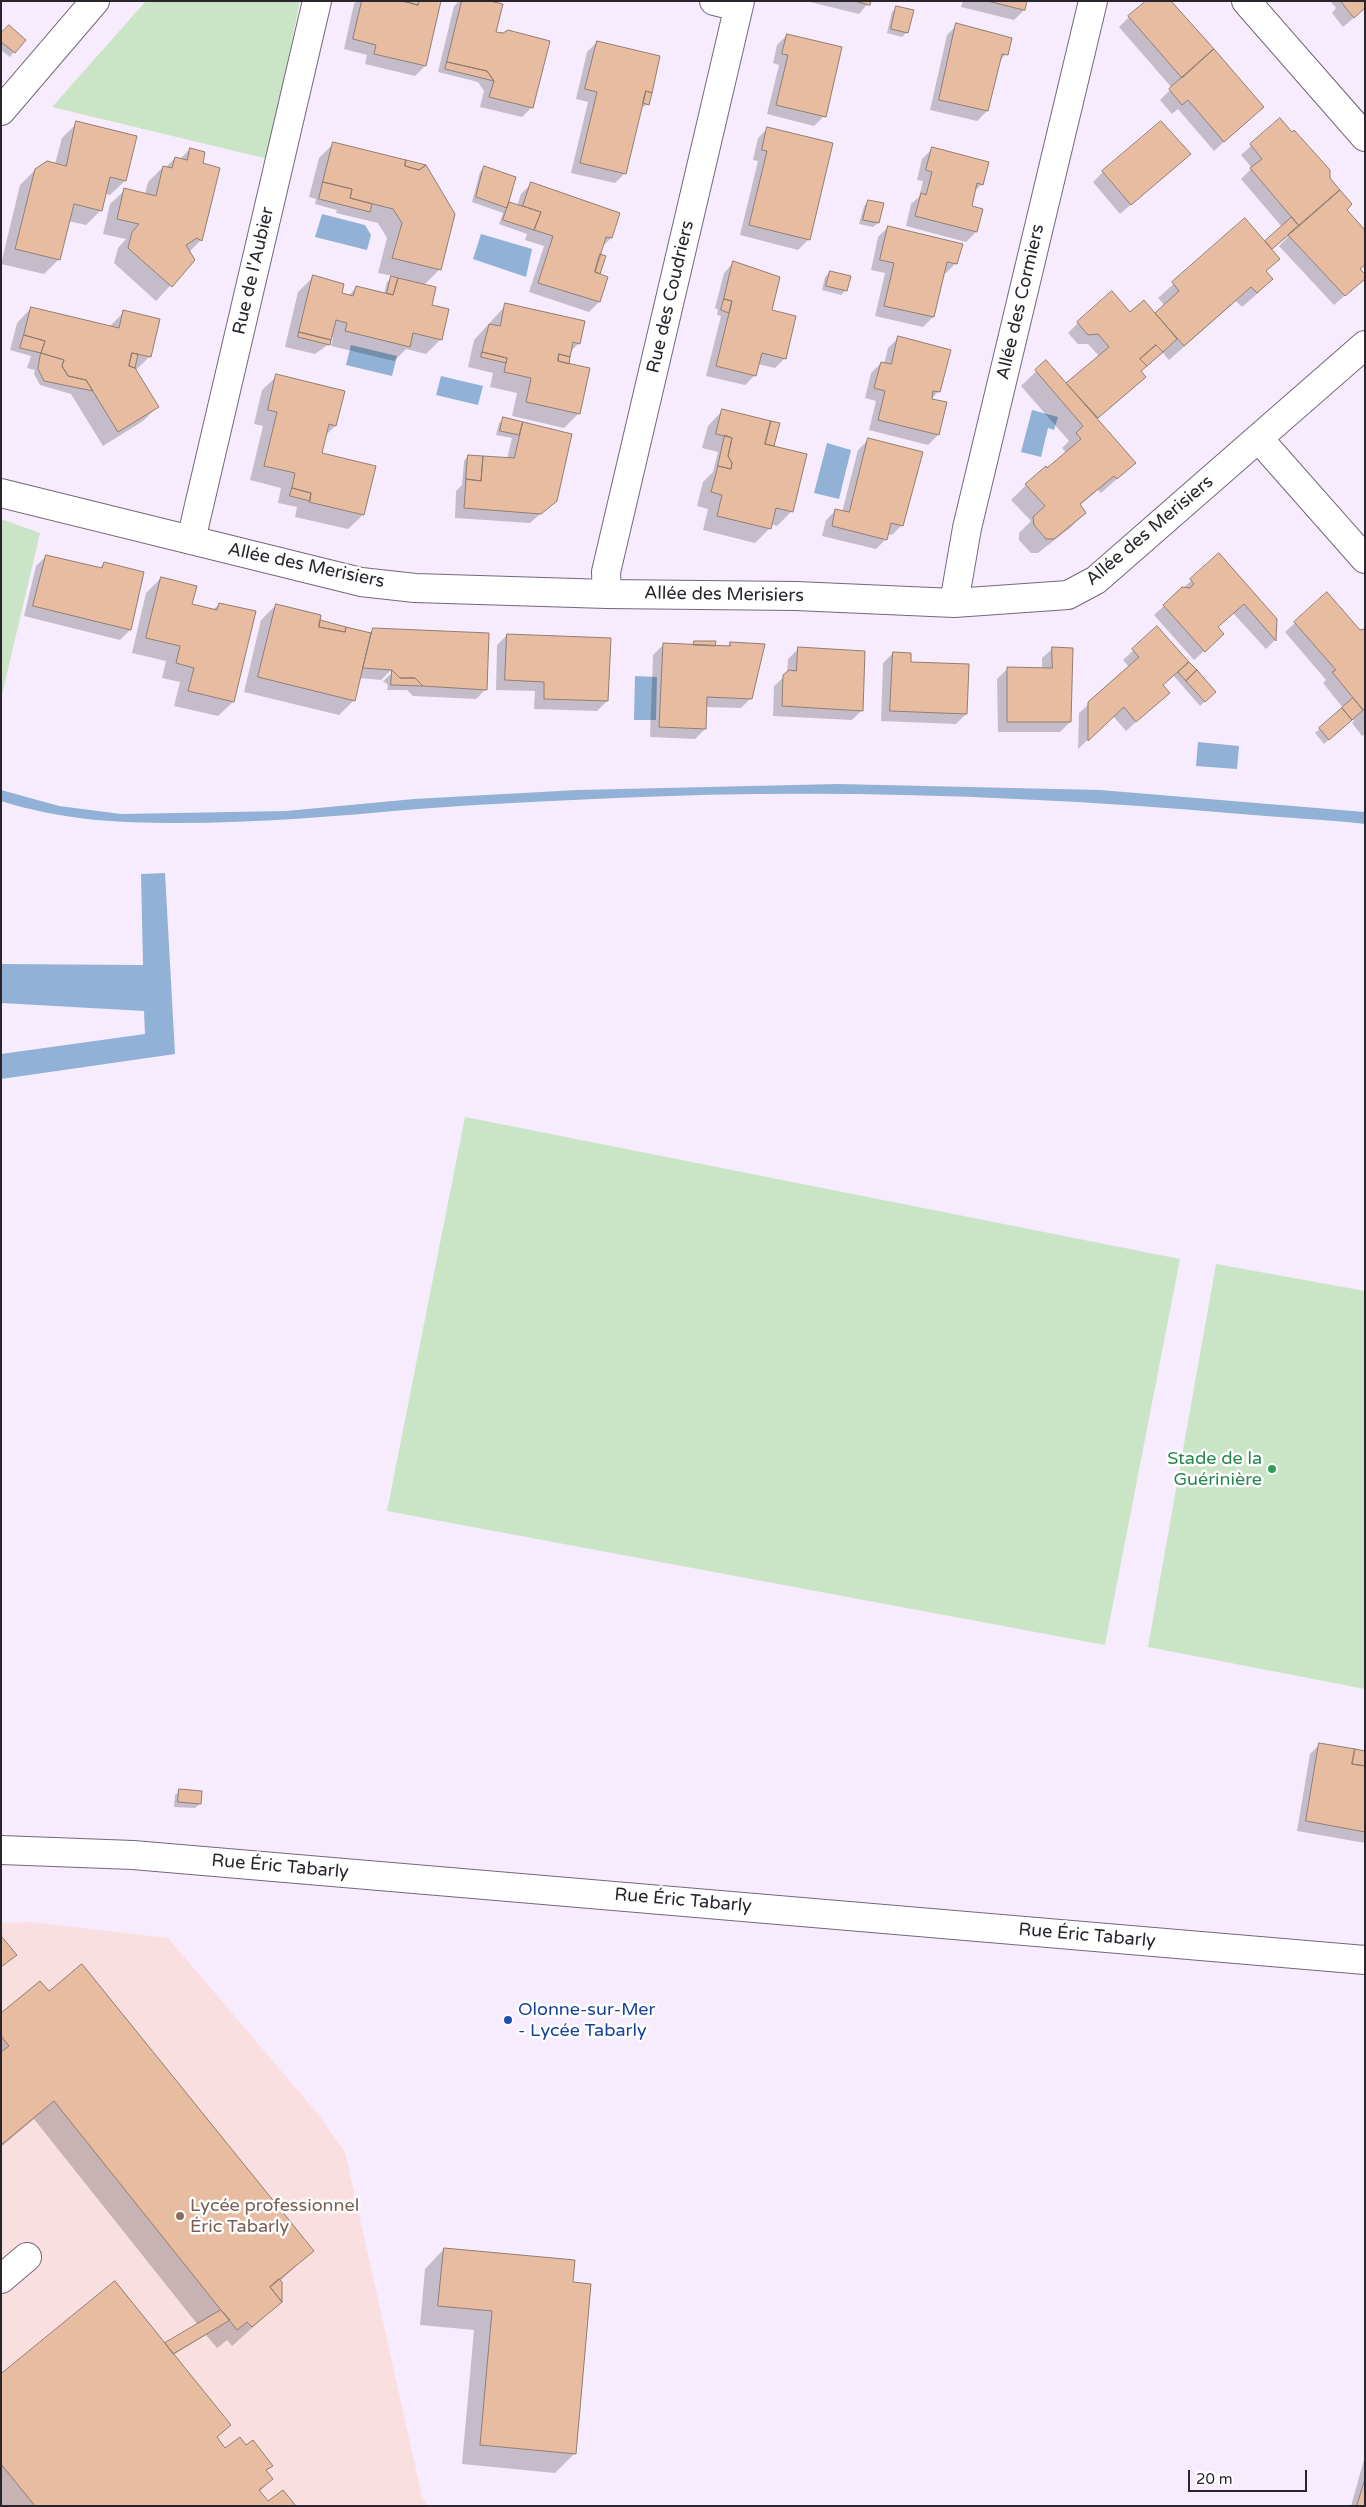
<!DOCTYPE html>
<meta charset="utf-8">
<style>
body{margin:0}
#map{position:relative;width:1366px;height:2507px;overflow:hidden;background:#f7ecfd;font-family:"Varela Round",sans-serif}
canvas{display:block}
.frame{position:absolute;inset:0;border:2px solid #2a252d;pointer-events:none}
.scale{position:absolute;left:1188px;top:2470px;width:119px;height:22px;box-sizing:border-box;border:2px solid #2a252d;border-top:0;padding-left:6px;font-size:15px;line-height:18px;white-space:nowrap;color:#2a252d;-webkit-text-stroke:4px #fefefe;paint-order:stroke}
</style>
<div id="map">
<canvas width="1366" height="2507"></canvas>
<div class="frame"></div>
<div class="scale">20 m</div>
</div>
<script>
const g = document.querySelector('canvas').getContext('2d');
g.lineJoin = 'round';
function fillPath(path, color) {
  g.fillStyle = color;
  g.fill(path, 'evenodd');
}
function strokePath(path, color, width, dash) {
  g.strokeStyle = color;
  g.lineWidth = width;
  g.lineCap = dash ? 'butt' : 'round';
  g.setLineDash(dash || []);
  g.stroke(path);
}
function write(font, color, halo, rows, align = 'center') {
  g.font = font + ' "Varela Round",sans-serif';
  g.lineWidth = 5;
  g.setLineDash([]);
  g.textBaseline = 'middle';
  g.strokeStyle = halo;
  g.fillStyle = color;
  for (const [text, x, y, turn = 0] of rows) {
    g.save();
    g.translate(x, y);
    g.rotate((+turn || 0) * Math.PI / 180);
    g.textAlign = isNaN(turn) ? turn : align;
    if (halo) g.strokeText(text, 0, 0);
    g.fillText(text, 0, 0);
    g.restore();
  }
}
fillPath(new Path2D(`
 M31,1922l137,16 150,176 27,38 77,344 6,10h-427v-583z`), '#fadfe0');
fillPath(new Path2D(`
 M146,1h154l-32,158 -216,-52z
 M1,519l39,14 -39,166z
 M465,1117l715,142 -75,386 -718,-134z
 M1216,1264l149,27v398l-217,-42z`), '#cae4c6');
fillPath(new Path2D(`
 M322,214l43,11 6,10 -4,15 -52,-13z
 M481,234l51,15 -6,28 -53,-18z
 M351,345l46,11 -5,20 -46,-11z
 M441,376l42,10 -5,19 -42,-10z
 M1032,410l26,7 -4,13 -6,-2 -7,29 -20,-5z
 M827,443l24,7 -12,49 -25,-6z
 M635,676l22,1 -1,43h-22z
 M1198,742l41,4 -2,23 -41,-3z
 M838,784l262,6 265,22v12c-41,-5 -82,-6 -124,-10 -207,-18 -416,-26 -624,-16 -67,3 -133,6 -199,11 -81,7 -160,14 -240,14 -63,0 -116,-3 -177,-22v-11l58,16 62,8 165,-3 128,-12 163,-9z
 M165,873l10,181 -174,25v-25l144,-20 -1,-23 -143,-8v-39l142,1 -2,-91z`), '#92b1d6');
fillPath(new Path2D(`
 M357,1h83l-15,65 -10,10 -50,-12 2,-9 -23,-6 10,-45z
 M459,1h26l10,32 37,74 -10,10 -42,-10 4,-16 -6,-9 -40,-10 16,-66z
 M806,1h64l-11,13z
 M963,1h63l-2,9 -10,10 -53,-13z
 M1330,1h35v7l-22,19 -11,-14 4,-5z
 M897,8l10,24 -5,5 -15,-4 5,-21z
 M1129,17l123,99 -38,35 -36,-42 -6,5 -12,-14 12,-12 -53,-61z
 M957,25l49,29 -7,8 -12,49 -10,10 -47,-11 17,-75z
 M1,34l13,18 -4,5 -9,-7z
 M787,35l37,81 -10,10 -47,-12 12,-49 -6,-2 4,-18z
 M597,42l51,62 -7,4 -16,65 -10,10 -44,-10 17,-71 -12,-3 11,-47z
 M1280,120l48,58 18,32 13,60 6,8 -31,27 -55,-59 10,-10 -1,-1 -17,14 7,10 -13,13 6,7 -14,15 -15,13 -6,-6 -67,59 -7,-8 -22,19 -6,15 -38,33 39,44 -34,30 -3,-3 -19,16 6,7 -15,15 -32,25h-7l-12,-13v-7l12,-12 -20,-21 15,-15 41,-32 -5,-5 7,-7 -48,-55 25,-24 20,23 33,-29 -11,-12h-10l-10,-11 10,-10 52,-9h24l11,-8 -7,-8 87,-79 20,24 17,-16 -41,-48 11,-11 -11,-13z
 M77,123l48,58 -15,14 -6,-1 -3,16 -15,15 -18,-4 -9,38 -15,15 -43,-10 19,-79 15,-15 20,-6 7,-26z
 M768,128l64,15 -24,97 -10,10 -58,-15 18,-74 -5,-1 5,-22z
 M334,143l90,23 16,103 -16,16 17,54 -15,15 -20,-5 -12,12 -63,-15 2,-8 -3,-1 -1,7 -14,10 -30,-7 13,-55 15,-15 27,17 8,2 9,-9 27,7 3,-12 6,-6 -15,-3 9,-35 -9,-15 -42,-10 1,-3 -22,-6 1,-5 -7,-2 10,-39z
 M190,149l11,15v76l-12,12 5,8 -38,41 -42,-38 4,-15 8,-9 -23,-5 7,-30 15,-14 20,4 3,-12 15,-15 2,1 10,-10 5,1z
 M932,149l50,35 -8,8 -4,15 6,25 -10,10 -60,-16 5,-22 8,-7 4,-16 -6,-1 5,-21z
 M1189,154l-69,60 -27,-32 10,-10z
 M484,167l23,36 10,3 4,-12 10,-10 80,54 -9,9 -3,8 -1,19 9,4 -8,24 -10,10 -60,-20 15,-46 -19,-6 2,-6 -28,-10 4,-11 -31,-11 8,-30z
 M869,201l9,22 -5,4 -14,-3 5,-18z
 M888,227l68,36 -10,10h-3l-10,44 -10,10 -48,-11 10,-43 -14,-3 7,-33z
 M733,263l37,47 15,48 -10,10 -17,-4 -3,11 -10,10 -39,-9 15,-60 -4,-1 1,-5 -3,-2 9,-35z
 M830,272l16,18 -5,5 -19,-5 3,-13z
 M506,305l73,38 -9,9 -2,13 11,48 -15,15 -52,-12 5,-23 -27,-6 3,-14 -25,-6 6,-27z
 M31,308l78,19 15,-15 26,44 -15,15 23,35 -15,15 -40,25 -32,-52 -31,-9 -6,-11 1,-4 -8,-2 4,-12 -21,-6 7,-27z
 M898,338l41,53 -9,9 8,35 -10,10 -59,-15 7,-29 -11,-3 6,-25 10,-10 3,1 4,-16z
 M277,376l58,50 -10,10 -4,18 42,61 -15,14 -53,-12 2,-10 -19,-4 3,-15 -31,-8 13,-54 -9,-2 8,-34z
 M722,411l51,34 -1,2 20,64 -15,15 -6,-2 -1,4 -15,15 -52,-13 5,-21 -11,-3 6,-24 10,-10 5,-20 -16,-4 6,-22z
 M504,419l67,16 -15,65 -26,23 -75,-5 1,-27 6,-6 2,-24 4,-5 39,3 5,-21 -16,-3 3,-12z
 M868,440l34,85 -10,10 -5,-1 -1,5 -10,10 -54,-13 4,-16 10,-10 6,2 16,-62z
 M1219,555l56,64v21l-9,9 -33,-36 -16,15 -5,16 -18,16 -40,-45z
 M46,556l53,13 5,-6 26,67 -10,10 -96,-24 12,-50z
 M161,578l30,27 22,5 6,-6 14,98 -15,14 -44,-10 6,-24 -18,-4 4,-17 -34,-8 14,-60z
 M276,605l42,19 51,10 4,-5 113,60 -10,10 -63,-3 -6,-6h-20l1,-5 -5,-4 11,-10v-4l-13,13 -22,-2 -5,22 -15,15 -95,-23 17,-72z
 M1295,623l70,8v103l-3,2 -10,-13 2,-2 -2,-2 -28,25 -9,-11 28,-25 -20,-25 3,-3 -41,-48z
 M1157,628l58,64 -15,14 -27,-31 -11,11 6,7 -42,38 -13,-15 -35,33 1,-36 50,-46 -6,-7z
 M507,635l100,66 -10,10 -63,-2 1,-18 -39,-1 1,-45z
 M695,642l17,5 14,1 4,-5 21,55 -10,10 -35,-1 -1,22 -10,10 -45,-2 3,-82 10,-10 28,1z
 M798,649l64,61 -10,10 -79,-4 1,-30 13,-12 1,-15z
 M1052,649l18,73 -10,10h-62l-1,-53 10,-10h35v-11z
 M893,653l17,10 56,51 -10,10 -75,-3 2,-58z
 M1320,1744l45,8v91l-68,-12 13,-77z
 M180,1791l20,13 -5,4 -21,-1 1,-12z
 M1,2014l311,237 -32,30 1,21 -49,44 -5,-6 -10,8 -11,-13 -33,20 56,70 -13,13 9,12 21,-3 25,19 -5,5 6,8 -13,13 9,11 26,3h-293v-131l164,-30 33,-20 -164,-206 -33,28z
 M444,2249l128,34 2,171 -19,19 -93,-9 12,-134 -54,-5 5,-56z
 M1365,2456v50h-14z`), '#0003');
const building = new Path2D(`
 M362,1h39l17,4 1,-4h22l-15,65 -52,-12 2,-9 -23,-6z
 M406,1h13l-1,4z
 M462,1h28l13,3 -7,28 7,1 5,-3 42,11 -17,67 -44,-11 5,-16 -7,-10 -40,-9z
 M855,1h16l-1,4z
 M988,1h39l-2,9z
 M1146,1h25l43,48 -32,29 -54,-62z
 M1365,1v7l-11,10 -13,-16z
 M896,6l18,4 -6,23 -17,-4z
 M956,23l56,15 -4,17 -6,-1 -14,57 -49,-11z
 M9,25l17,15 -11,13 -14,-11v-9z
 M787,34l55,13 -16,70 -50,-12 12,-50 -6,-1z
 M597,41l63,15 -8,37 -6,-2 -20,83 -46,-11 17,-71 -12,-3z
 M1214,49l50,58 -40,35 -36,-42 -6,5 -13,-16z
 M447,62l40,9 7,10 -49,-12z
 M646,91l6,2 -3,12 -6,-2z
 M1280,118l12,14 2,-2 36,40v8l10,12 -41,36 -49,-58 12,-9 -12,-15z
 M76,121l61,15 -11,45 -16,-4 -8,34 -28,-7 -14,56 -45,-11 20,-80 12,-8 19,5z
 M1161,121l30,33 -60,51 -29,-34z
 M767,127l66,16 -23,97 -61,-15 18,-74 -5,-1z
 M333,142l73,18 -1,6 14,4 7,-5 29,49 -14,56 -49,-12 10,-35 -9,-14 -43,-11 2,-9 -29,-7z
 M932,147l57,15 -6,23 -6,-2 -5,23 11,3 -6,23 -62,-16 6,-23 5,2 6,-23 -6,-2z
 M190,148l15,4 -2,11 17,5 -18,73 -5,-3 -11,7 9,15 -23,27 -44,-39 4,-16 7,-8 -22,-5 7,-31 32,8 7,-30 9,2 3,-11 12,3z
 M406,160l20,5 -7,5 -14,-4z
 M484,166l32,11 -9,31 -31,-11z
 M323,182l29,7 -2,9 22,6 -2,8 -51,-13z
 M531,182l89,31 -8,25 -6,-1 -11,35 13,5 -8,25 -62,-19 15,-47 -19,-6 7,-18 -18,-6z
 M1340,190l12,14 -5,6 18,20v35l-5,4 5,5v5l-20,17 -57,-61z
 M868,200l16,3 -5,20 -16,-3z
 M509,202l32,10 -7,18 -31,-10z
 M1292,217l7,9 -27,23 -7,-8z
 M1245,218l35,41 -14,12 7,8 -16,14 -6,-6 -67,59 -29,-33 24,-22 -7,-9z
 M888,226l75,18 -6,20 -10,-2 -13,55 -50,-11 10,-43 -14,-3z
 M600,254l6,2 -6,18 -5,-2z
 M733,261l47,16 -8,33 24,6 -10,43 -24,-6 -6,23 -40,-10 16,-65 -8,-2z
 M830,271l21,5 -4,15 -21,-5z
 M313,275l31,9 -2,9 11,3 3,-10 37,9 5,-17 38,9 -4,18 17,4 -7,31 -29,-7 -3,14 -65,-16 2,-8 -11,-3 -5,20 -32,-8z
 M391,276l7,2 -5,17 -6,-2z
 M1112,291l18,21 14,-12 33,39 -14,13 -7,-7 -16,14 7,7 -6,5 5,6 -48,41 -32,-35 43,-36 -11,-13 -10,1 -11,-13z
 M724,299l8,2 -3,12 -8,-3z
 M505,303l80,18 -5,23 -7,-2 -3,15 -11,-3 -1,7 32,7 -10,46 -54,-12 5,-24 -27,-6 3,-14 -25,-6 7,-28 11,2z
 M31,307l88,21 4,-18 37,9 -9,38 -19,-4 -3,13 6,2 24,39 -41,25 -32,-52 -18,-4 -6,-10 2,-6 -23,-7 4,-12 -21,-6z
 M299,332l32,8 -1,5 -32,-8z
 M24,335l21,6 -4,12 -21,-5z
 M898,336l53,14 -11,42 -7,-1 -1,8 15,3 -8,33 -61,-15 7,-29 -11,-3 7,-26 10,2z
 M1156,345l7,7 -16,14 -7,-7z
 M482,352l25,6 -1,5 -25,-6z
 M41,353l23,7 -2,6 6,10 18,4 7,11 -49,-10 -6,-12z
 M132,353l6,1 -3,14 -6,-2z
 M559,354l11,3 -1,7 -11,-3z
 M1046,360l90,103 -19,16 -3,-3 -34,28 6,9 -32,26h-8l-12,-14 -1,-8 12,-11 -20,-22 21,-18 1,2 34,-29 -5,-6 7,-7 -48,-56z
 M276,374l69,17 -9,35 -7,-2 -7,29 54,13 -12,49 -55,-13 2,-9 -19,-5 3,-15 -31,-7 13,-54 -9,-2z
 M722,409l49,12 -6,23 42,10 -14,58 -17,-4 -5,21 -54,-13 5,-21 -11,-3 7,-26 13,3 1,-6 -4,-7 4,-18 -16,-4z
 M503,417l20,5 -4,13 -19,-4z
 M771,421l9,2 -6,23 -9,-2z
 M523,422l49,12 -15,67 -16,13 -77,-6 2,-29 15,2 2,-25 31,2z
 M725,435l7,3 -4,18 4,7 -1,6 -13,-3z
 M868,438l55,14 -20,74 -12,-3 -4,17 -55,-14 3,-17 14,3z
 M468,455l15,1 -2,25 -15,-2z
 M292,488l19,5 -1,8 -20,-5z
 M1219,553l58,66 -1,22 -32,-37 -26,23 6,7 -19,18 -42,-47 19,-18 8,1 4,-4 -4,-5z
 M46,555l56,13 2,-6 40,10 -13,58 -98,-24z
 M161,577l36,9 -5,18 25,6 2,-7 37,8 -22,91 -46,-11 6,-23 -18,-5 4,-17 -34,-8z
 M1327,592l33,38 5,-1v80l-2,1 -31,-38 4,-2 -42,-48z
 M276,604l45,11 -2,12 26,5 1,-5 25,6 -16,68 -97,-24z
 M320,620l26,7 -1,5 -26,-5z
 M1157,626l32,36 -26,23 7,8 -34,29 -12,-15 -36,34v-39l51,-45 -7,-8z
 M373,628l116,5 -2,57 -64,-4 -8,-8h-15l-8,-8 -29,-2z
 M507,634l104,4 -3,63 -64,-2v-17l-39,-2z
 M694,641h22l-1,5 -21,-1z
 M730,642l35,2 -13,55 -45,-2 -1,32 -47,-2 4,-84 67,3z
 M798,647l67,4 -2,60 -81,-5 1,-31 6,-5 7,1z
 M1052,647l21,1 -2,74h-64v-55l45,1z
 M893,652l18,1v9l58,2 -2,50 -77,-3z
 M1189,662l8,8 -11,11 -8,-9z
 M392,670l8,8h15l8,8 -32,-1z
 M1197,670l19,22 -11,10 -19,-21z
 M1353,698l10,12 -11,10 -10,-12z
 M1342,708l10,12 -23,20 -10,-12z
 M1319,1743l36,6 -3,15 13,2v66l-59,-11z
 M1355,1749l10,2v15l-13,-2z
 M179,1789l23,2 -1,13 -23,-2z
 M1,1936l16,19 -16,12z
 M82,1964l232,287 -44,36 12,15 -30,25 -5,-5 -10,8 -183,-229 -53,44v-93l8,-6 -8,-10v-23l39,-32 9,10z
 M444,2248l131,12 -2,22 18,2 -15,170 -96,-9 12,-134 -54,-5z
 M279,2279l3,3v20l-12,-15z
 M115,2281l116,144 -14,12 8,11 15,-11 6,8 7,-5 20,26 -7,4 7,9 -14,11 9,11 15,-11 13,16h-261l-34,-42v-90z
 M221,2310l9,10 -57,34 -8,-11z
 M1365,2479v27h-8z`);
fillPath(building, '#e8bca1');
strokePath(building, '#917d71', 1);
const street = new Path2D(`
 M714,1l24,6
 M1246,1l119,136
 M1,111l94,-110
 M1259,439l106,120
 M1,493l360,89 54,6 192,6 189,2 158,7 114,-8 28,-15 269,-235
 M191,540l126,-539
 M607,594l-1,-22 134,-571
 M954,603l13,-75 126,-527
 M1,2279l26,-22`);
const secondary = new Path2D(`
 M1,1850l132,5 1232,105`);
strokePath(street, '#73687a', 30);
strokePath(secondary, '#73687a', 30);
strokePath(street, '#fff', 28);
strokePath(secondary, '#fff', 28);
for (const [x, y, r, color] of [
 [1272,1469,5,"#2e9e5b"],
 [508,2020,5,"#1a4fb4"],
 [180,2216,5,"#8d6e63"]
]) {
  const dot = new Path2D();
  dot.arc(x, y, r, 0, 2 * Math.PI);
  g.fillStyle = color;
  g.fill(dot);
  strokePath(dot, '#fefefe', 2);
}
write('18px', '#2a252d', '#fefefe', [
 ["Rue de l'Aubier",254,271,-77],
 ["Rue des Coudriers",671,297,-77],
 ["Allée des Cormiers",1021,302,-77],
 ["Allée des Merisiers",1150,531,-40],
 ["Allée des Merisiers",306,566,12],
 ["Allée des Merisiers",724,595,1],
 ["Rue Éric Tabarly",280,1867,5],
 ["Rue Éric Tabarly",683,1901,5],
 ["Rue Éric Tabarly",1087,1936,5]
]);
write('18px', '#27864d', '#fefefe', [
 ["Stade de la",1262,1459],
 ["Guérinière",1262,1480]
], 'right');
write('18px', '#164399', '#fefefe', [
 ["Olonne-sur-Mer",518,2010],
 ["- Lycée Tabarly",518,2031]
], 'left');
write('18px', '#785e54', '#fefefe', [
 ["Lycée professionnel",190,2206],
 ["Éric Tabarly",190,2227]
], 'left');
</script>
